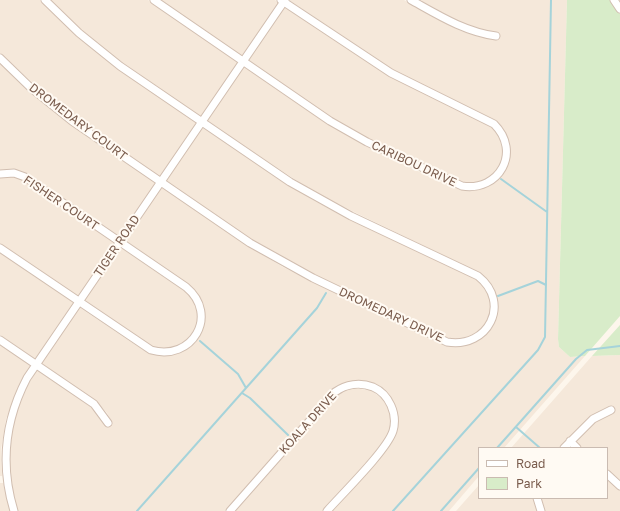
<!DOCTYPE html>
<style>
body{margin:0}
#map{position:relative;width:620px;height:511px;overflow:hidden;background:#fdf6ec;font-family:"Golos Text",sans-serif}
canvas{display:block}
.legend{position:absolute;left:478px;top:447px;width:130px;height:52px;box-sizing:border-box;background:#fffaf3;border:1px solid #cabbb1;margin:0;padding:5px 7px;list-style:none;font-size:12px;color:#7a5c4d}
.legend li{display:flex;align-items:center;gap:8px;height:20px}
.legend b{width:20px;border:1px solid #cabbb1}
</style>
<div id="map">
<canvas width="620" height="511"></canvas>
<ul class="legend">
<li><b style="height:5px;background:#fff"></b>Road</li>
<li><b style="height:11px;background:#d8ecc9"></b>Park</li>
</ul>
</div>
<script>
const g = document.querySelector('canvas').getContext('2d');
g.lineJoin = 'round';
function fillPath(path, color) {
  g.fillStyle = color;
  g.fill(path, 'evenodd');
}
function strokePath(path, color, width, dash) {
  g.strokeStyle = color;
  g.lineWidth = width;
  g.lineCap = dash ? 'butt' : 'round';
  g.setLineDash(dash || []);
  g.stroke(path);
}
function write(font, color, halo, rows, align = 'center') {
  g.font = font + ' "Golos Text",sans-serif';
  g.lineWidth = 4;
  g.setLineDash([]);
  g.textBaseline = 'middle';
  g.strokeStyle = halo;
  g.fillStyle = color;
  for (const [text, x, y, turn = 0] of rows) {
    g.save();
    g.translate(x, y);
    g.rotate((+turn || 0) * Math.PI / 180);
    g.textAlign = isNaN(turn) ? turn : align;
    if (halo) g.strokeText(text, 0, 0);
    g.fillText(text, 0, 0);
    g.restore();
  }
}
fillPath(new Path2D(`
 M0,0h40l36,36 18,14 103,73 -37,54 -102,-71 -58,-53z
 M50,0h98l90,62 -37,55 -103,-72z
 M160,0h115l4,3 -37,53z
 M289,0h115l57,31 19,6 18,3 2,-7 -17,-2 -19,-7 -46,-24h149l-9,339 1,8 11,10 15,-1 -81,92h-25v28l-30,35h-118l66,-86v-12l-7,-17 -10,-9 -20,-6 -14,2 -16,10 -105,118h-208l-5,-15 -4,-47 11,-47 18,-33 54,38 10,11 5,9 6,-4 -5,-10 -11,-12 -55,-38 38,-56 64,43 14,5h15l15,-6 11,-11 4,-7 2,-9 -1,-15 -8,-16 -71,-50 37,-55 87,60 35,21 156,76 14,3 13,-1 14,-6 12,-11 5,-16v-12l-6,-15 -11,-12 -163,-79 -111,-73 38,-55 84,58 37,21 69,34 26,10 13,2 13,-4 16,-12 6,-12 2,-16 -4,-14 -9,-12 -104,-51z
 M285,6l104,70 103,51 8,10 3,16 -1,9 -5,9 -8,7 -10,5h-16l-94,-44 -37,-21 -84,-58z
 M0,63l53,48 103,72 -37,54 -92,-63 -12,-4h-15z
 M202,127l111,73 36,19 127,60 10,10 4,9 1,14 -5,13 -9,9 -12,5h-11l-12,-3 -128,-61 -48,-26 -100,-68z
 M0,177h13l10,3 92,63 -37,54 -78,-53z
 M120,247l70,48 7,15v12l-1,7 -7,11 -11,7 -13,2 -12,-2 -70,-46z
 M0,253l74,50 -39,56 -35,-24z
 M0,344l31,21 -14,26 -11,28 -5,30 1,27h-2z
 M620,355v156h-164l23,-26v13h128v-50h-96l81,-92z
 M355,388l17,3 12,9 7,15 -1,15 -8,14 -59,67h-89l100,-114 13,-8z
 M0,483h3l7,28h-10z`), '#f5e8da');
fillPath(new Path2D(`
 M567,0h43l10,14v302l-35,40 -15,1 -11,-10 -1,-8z
 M620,325v30l-28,1z`), '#d8ecc9');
strokePath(new Path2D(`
 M501,179l46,33
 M498,296l40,-15 8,4
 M200,341l38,33 8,14
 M242,393l8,5 38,37
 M516,427l24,21
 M497,448l79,-89 11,-9 33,-4
 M137,511l180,-203 9,-15
 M393,511l145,-161 7,-13 6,-337
 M441,511l38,-43`), '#a5d3da', 2);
const minor = new Path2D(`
 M154,0l176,121 37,21 95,44c37,6 60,-34 32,-62l-103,-51 -110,-73
 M411,0c27,15 54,32 85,36
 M614,0l6,9
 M0,58l31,30 41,33 178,122 63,35 134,64c41,7 65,-39 31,-66l-127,-60 -61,-34 -170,-116 -41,-33 -34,-33
 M0,174l14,-1 11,4 161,110c34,28 6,75 -35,63l-151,-102
 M0,340l94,64 14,19
 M570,441l7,7
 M564,448l29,-29 18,-9
 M607,474l13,12
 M537,498l4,13
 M14,511c-14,-46 -9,-91 13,-133l258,-378
 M230,511l105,-119c11,-8 25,-10 38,-5 16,7 25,27 20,44 -6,19 -50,62 -66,80`);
strokePath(minor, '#d1beb0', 9);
strokePath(minor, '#fff', 7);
write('12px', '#7a5c4d', '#fffaf3', [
 ["DROMEDARY COURT",78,122,37],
 ["CARIBOU DRIVE",414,164,25],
 ["FISHER COURT",61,203,34],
 ["TIGER ROAD",117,246,-56],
 ["DROMEDARY DRIVE",391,315,25],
 ["KOALA DRIVE",308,423,-48]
]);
</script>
